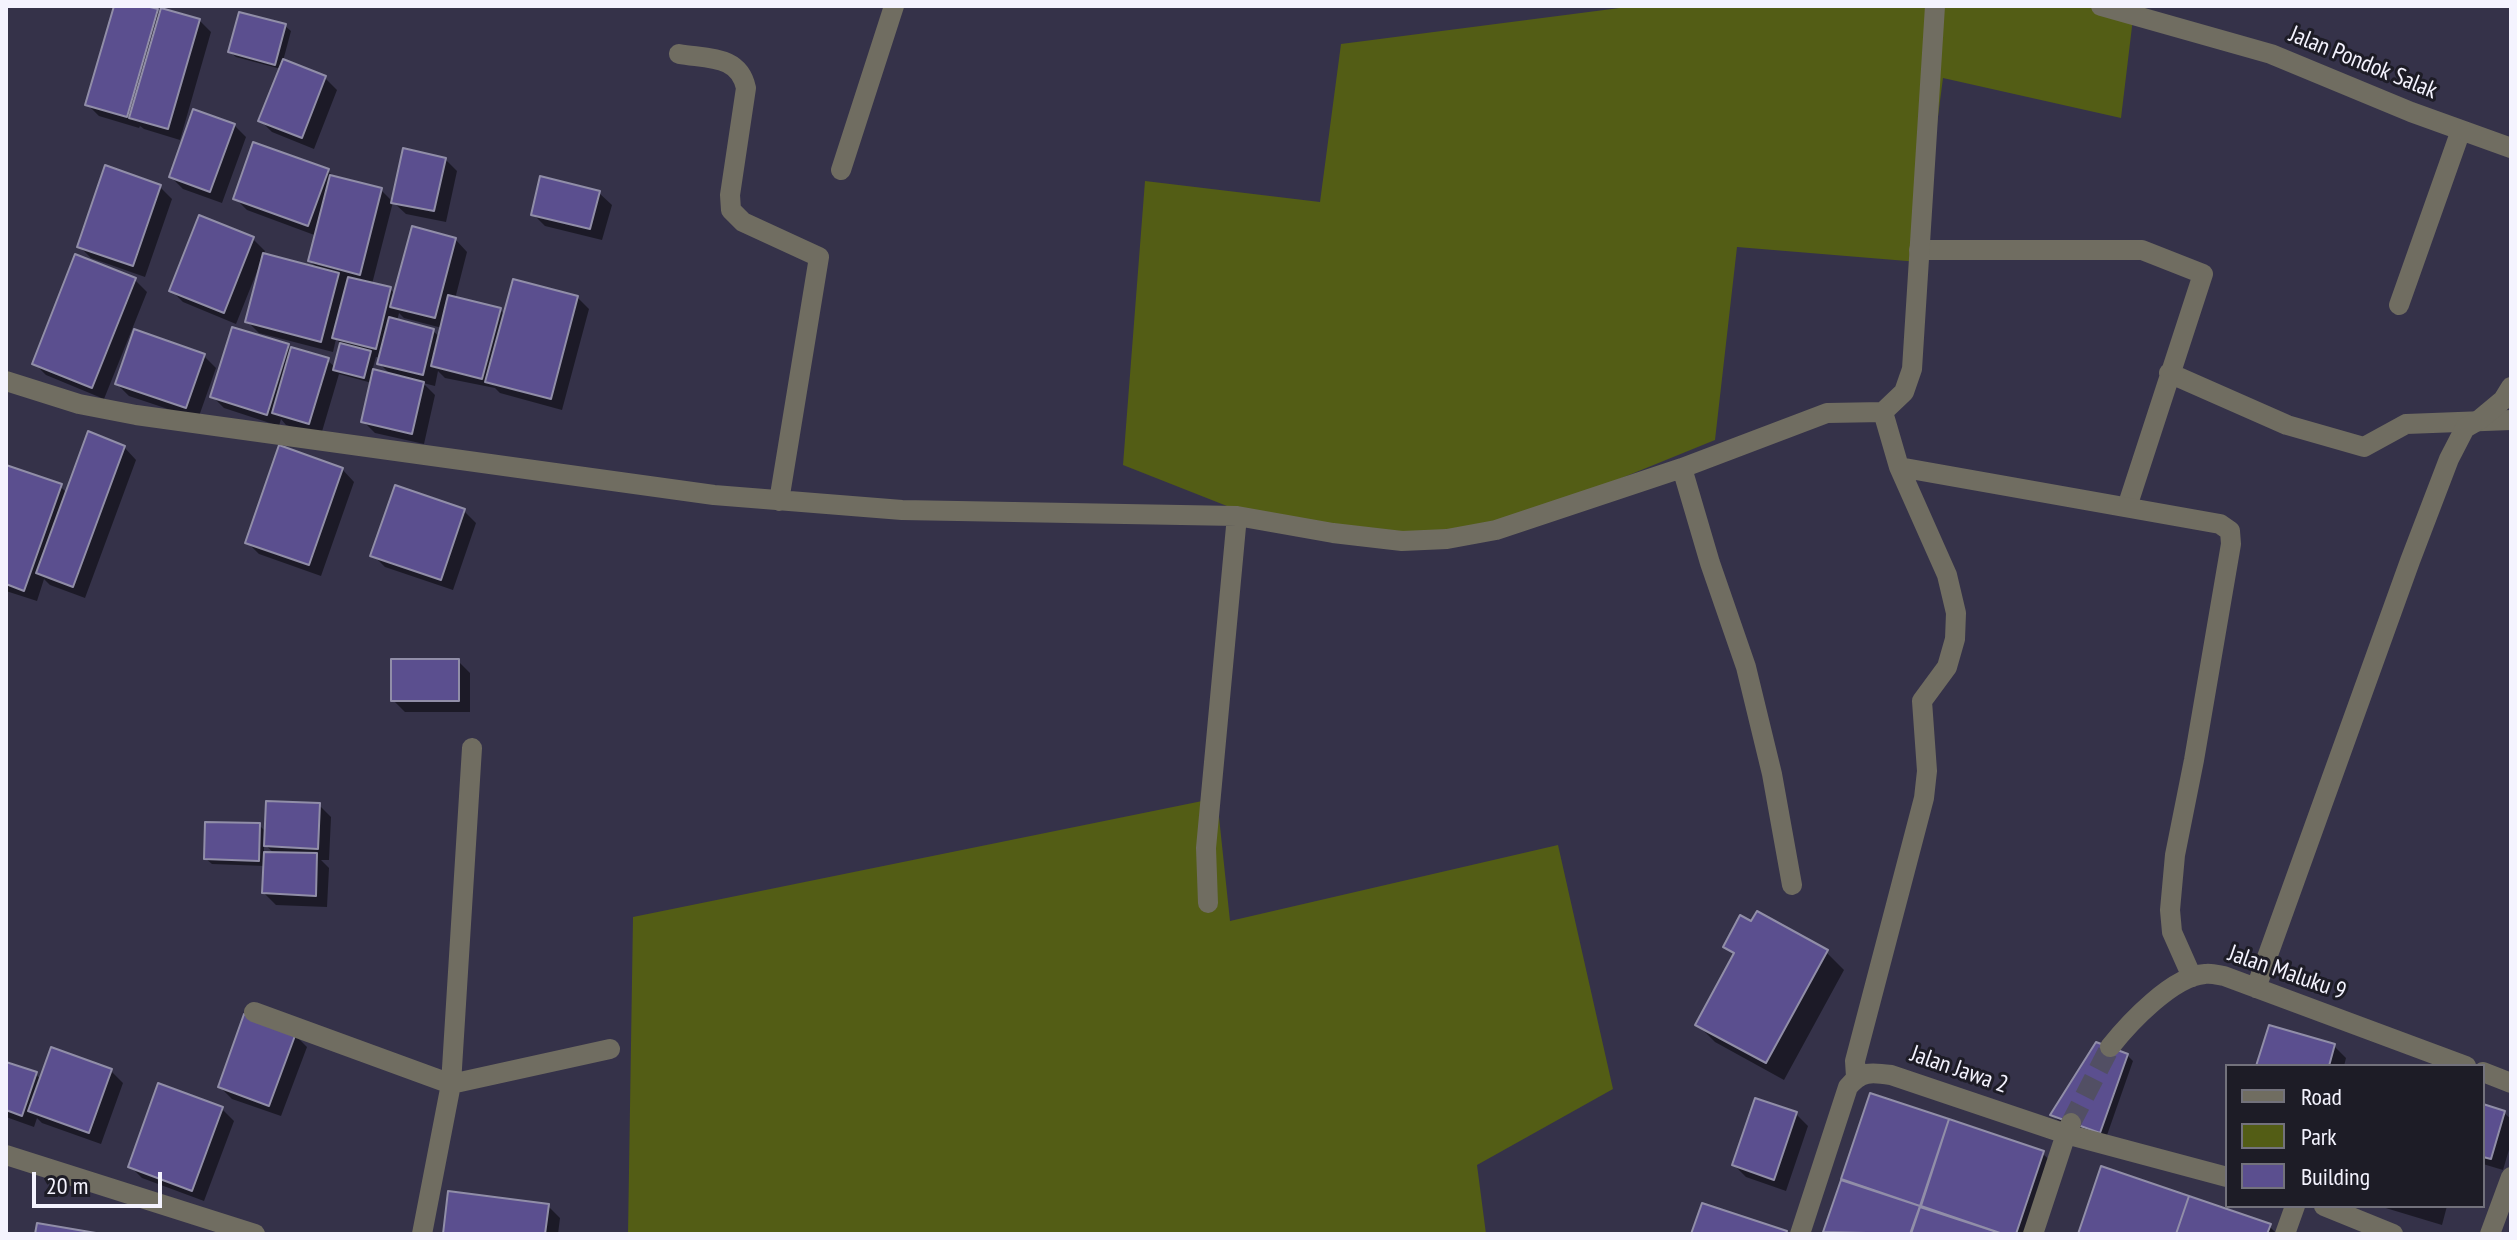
<!DOCTYPE html>
<style>
body{margin:0}
#map{position:relative;width:2517px;height:1240px;overflow:hidden;background:#353249;font-family:"PT Sans Narrow",sans-serif}
canvas{display:block}
.frame{position:absolute;inset:0;border:8px solid #f4f3fe;pointer-events:none}
.legend{position:absolute;left:2225px;top:1064px;width:260px;height:144px;box-sizing:border-box;background:#1d1c26;border:2px solid #73727c;margin:0;padding:10px 14px;list-style:none;font-size:24px;color:#f4f3fe}
.legend li{display:flex;align-items:center;gap:16px;height:40px}
.legend b{width:40px;border:2px solid #73727c}
.scale{position:absolute;left:32px;top:1172px;width:130px;height:36px;box-sizing:border-box;border:4px solid #f4f3fe;border-top:0;padding-left:10px;font-size:24px;line-height:28px;white-space:nowrap;color:#f4f3fe;-webkit-text-stroke:6px #1d1c26;paint-order:stroke}
</style>
<div id="map">
<canvas width="2517" height="1240"></canvas>
<div class="frame"></div>
<ul class="legend">
<li><b style="height:10px;background:#706d61"></b>Road</li>
<li><b style="height:22px;background:#535d15"></b>Park</li>
<li><b style="height:22px;background:#5b4f8f"></b>Building</li>
</ul>
<div class="scale">20 m</div>
</div>
<script>
const g = document.querySelector('canvas').getContext('2d');
g.lineJoin = 'round';
function fillPath(path, color) {
  g.fillStyle = color;
  g.fill(path, 'evenodd');
}
function strokePath(path, color, width, dash) {
  g.strokeStyle = color;
  g.lineWidth = width;
  g.lineCap = dash ? 'butt' : 'round';
  g.setLineDash(dash || []);
  g.stroke(path);
}
function write(font, color, halo, rows, align = 'center') {
  g.font = font + ' "PT Sans Narrow",sans-serif';
  g.lineWidth = 6;
  g.setLineDash([]);
  g.textBaseline = 'middle';
  g.strokeStyle = halo;
  g.fillStyle = color;
  for (const [text, x, y, turn = 0] of rows) {
    g.save();
    g.translate(x, y);
    g.rotate((+turn || 0) * Math.PI / 180);
    g.textAlign = isNaN(turn) ? turn : align;
    if (halo) g.strokeText(text, 0, 0);
    g.fillText(text, 0, 0);
    g.restore();
  }
}
fillPath(new Path2D(`
 M1635,6h524l-25,4 -13,108 -178,-40 -24,184 -182,-15 -22,193 -268,109 -182,-28 -142,-56 22,-284 175,21 21,-158z
 M1217,798l13,123 328,-76 55,244 -136,76 9,69h-858l5,-317z`), '#535d15');
fillPath(new Path2D(`
 M116,6h23l18,5 4,4 38,5 12,12 -31,108 -36,-11 -4,-3 -1,2 -40,-12 -12,-12z
 M285,26l6,5 -8,30 42,17 12,12 -23,59 -42,-17 -12,-12 21,-51 -45,-12 -6,-5z
 M234,125l12,12 -24,66 -39,-14 -12,-12z
 M445,159l12,12 -11,51 -40,-8 -13,-12z
 M328,171l7,7 46,12 12,12 -21,82 18,5 5,5 60,-55 12,13 -12,47 45,11 5,5 72,-18 12,12 -27,101 -62,-17 -5,-5 -50,-10 -7,-7 -3,15 -12,-3 12,12 -11,49 -49,-11 -12,-12 9,-38 -33,-9 -18,61 -35,-10 -5,-6 -2,7 -55,-18 -12,-12 76,-50 4,5 35,9 9,8 6,-23 -6,-6 -3,13 -74,-19 -12,-12 14,-52h-3l-22,55 -53,-22 -12,-12 29,-72 53,21 12,12 -2,5 57,15 -10,-10 7,-25 -70,-26 -12,-12zM399,313l5,5 38,10 -2,9 -7,-6 -36,-10zM376,357l4,1 -1,5 13,13 -20,-5z
 M160,187l12,12 -27,78 -54,-19 -12,-12z
 M599,193l13,12 -10,35 -57,-14 -12,-12z
 M135,280l12,12 -43,107 -58,-24 -12,-12z
 M204,356l12,12 -18,51 -69,-23 -12,-12z
 M124,447l12,13 -51,138 -35,-13 -6,-6 -7,22 -31,-10v-124l54,19 7,7z
 M342,469l12,13 -33,94 -62,-22 -12,-12z
 M464,511l12,12 -23,67 -68,-23 -12,-12z
 M458,661l12,12v39h-65l-12,-12z
 M319,805l12,12 -2,43h-8l8,8 -2,39 -51,-2 -12,-12 1,-27 -53,-2 -6,-5 53,-34 8,8zM264,844l11,10h-11z
 M1726,946l100,6 18,18 -60,110 -69,-38 -18,-18 38,-69z
 M295,1035l12,12 -26,69 -49,-17 -12,-12z
 M2334,1046l12,12 -2,8h-86z
 M2127,1055l6,6 -27,77 -48,-18 -6,-5z
 M6,1064l30,10 5,6 70,-9 12,12 -22,61 -59,-21 -5,-5 -3,9 -28,-10z
 M160,1086l62,23 12,12 -30,80 -62,-23 -12,-12z
 M1871,1095l171,58 18,17 -21,64h-214z
 M2483,1106l21,7 7,6v24l-8,27 -20,-6z
 M1796,1114l12,12 -22,65 -40,-14 -12,-12z
 M548,1206l12,12 -2,16h-113z
 M2379,1206h68l-5,19z
 M2269,1226l8,8h-197z`), '#0007');
const building = new Path2D(`
 M114,6h32l12,3 -31,108 -42,-12z
 M161,8l39,11 -32,110 -39,-11z
 M239,12l47,12 -11,41 -47,-13z
 M283,59l43,17 -24,62 -44,-17z
 M193,109l42,15 -25,68 -41,-15z
 M253,142l76,27 -21,57 -75,-27z
 M403,148l43,10 -12,53 -43,-8z
 M105,165l56,20 -28,81 -56,-19z
 M330,175l52,13 -22,87 -52,-14z
 M540,176l60,15 -10,38 -59,-14z
 M199,215l55,22 -30,76 -55,-22z
 M412,226l44,12 -21,80 -45,-11z
 M263,253l76,20 -18,69 -76,-20z
 M75,254l61,24 -44,110 -60,-24z
 M348,277l43,10 -15,62 -44,-11z
 M513,279l65,17 -27,103 -66,-17z
 M448,295l53,13 -19,71 -51,-13z
 M389,317l45,12 -11,46 -46,-11z
 M232,327l57,17 -22,71 -57,-18z
 M134,329l71,25 -19,54 -71,-24z
 M340,343l31,8 -7,27 -31,-8z
 M291,347l38,11 -20,66 -37,-11z
 M373,369l51,13 -12,52 -51,-12z
 M88,431l37,15 -52,141 -37,-14z
 M279,445l64,23 -34,97 -64,-22z
 M6,465l56,19 -38,107 -18,-7z
 M395,485l70,24 -24,71 -71,-24z
 M391,659h68v42h-68z
 M266,801l54,2 -2,46 -54,-3z
 M205,822l55,1 -1,38 -55,-2z
 M264,852l53,1 -1,43 -54,-3z
 M1757,911l71,39 -62,113 -71,-38 39,-72 -11,-6 17,-32 11,6z
 M244,1014l52,19 -27,73 -51,-19z
 M2269,1025l66,19 -6,22h-73z
 M2096,1042l32,12 -28,79 -50,-18z
 M51,1047l61,22 -23,64 -61,-22z
 M6,1062l31,10 -15,44 -16,-6z
 M158,1083l65,24 -31,84 -64,-24z
 M1870,1093l79,26 -29,87 -79,-27z
 M1755,1098l42,14 -23,68 -42,-15z
 M2483,1104l22,7 -14,48 -8,-2z
 M1949,1119l95,32 -28,83h-13l-82,-28z
 M2101,1166l88,30 -13,38h-98z
 M1841,1180l79,26 -10,28 -87,-2z
 M448,1191l101,13 -4,30h-102z
 M2189,1196l82,28 -4,10h-91z
 M1702,1203l85,28 -1,3h-95z
 M1920,1207l83,27h-92z
 M37,1223l59,10v1h-61z`);
fillPath(building, '#5b4f8f');
strokePath(building, '#918ea8', 2);
strokePath(new Path2D(`
 M2071,1123l39,-76`), '#524f64', 20, [20, 10]);
strokePath(new Path2D(`
 M1919,250h223l61,24 -76,233
 M2169,373l118,52 77,22 42,-23 105,-4`), '#706d61', 20);
strokePath(new Path2D(`
 M2101,6l170,48 140,58 100,36
 M679,54c29,5 60,1 67,34l-16,107 1,15 12,12 76,35 -40,244
 M841,170l53,-164
 M2399,305l62,-175
 M6,381l73,23 57,11 578,80 188,15 335,6 96,17 69,8 45,-2 49,-9 186,-62 145,-55 56,-1
 M1883,412l21,-20 8,-23 23,-363
 M1899,467l321,57 10,7 1,13 -37,216 -19,95 -5,55 2,22 20,45
 M1682,468l28,95 36,104 26,107 20,111
 M1208,903l-2,-55 31,-332
 M2256,988l154,-427 39,-102 16,-31 14,-8 24,-20 8,-13
 M254,1012l197,72 159,-35
 M2110,1047c19,-24 63,-71 95,-73 6,-1 13,1 19,2l242,90
 M2483,1072l28,11
 M1856,1077l-1,-16 69,-263 3,-27 -5,-70 25,-34 8,-28 1,-26 -9,-38 -48,-108 -16,-55
 M6,1155l249,79
 M2324,1206l69,28
 M422,1234l29,-150 21,-336
 M1800,1234l48,-147c13,-16 23,-15 43,-12l175,59 5,-11
 M2033,1234l33,-100 161,43
 M2285,1234l10,-28
 M2490,1234l21,-57`), '#706d61', 20);
write('24px', '#f4f3fe', '#1d1c26', [
 ["Jalan Pondok Salak",2363,63,22],
 ["Jalan Maluku 9",2287,973,19],
 ["Jalan Jawa 2",1959,1070,19]
]);
</script>
